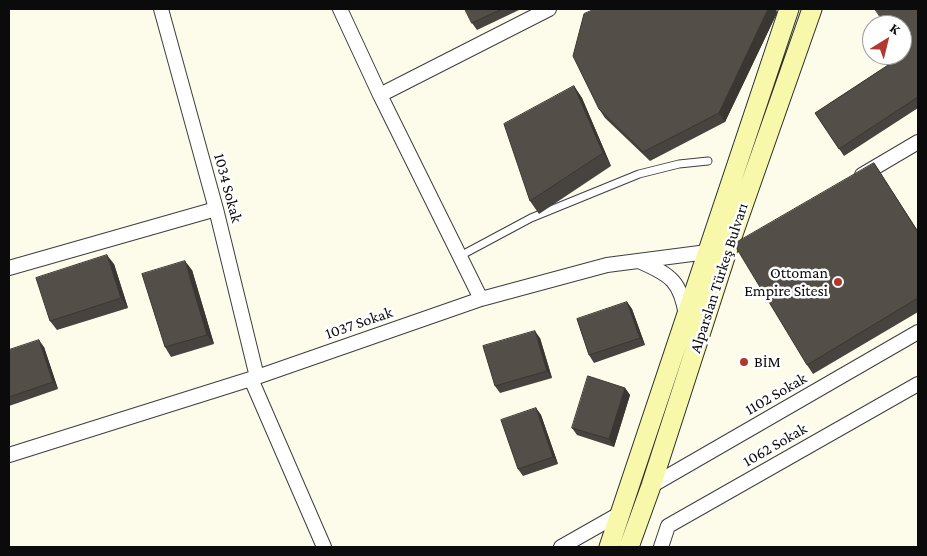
<!DOCTYPE html>
<meta charset="utf-8">
<style>
body{margin:0}
#map{position:relative;width:927px;height:556px;overflow:hidden;background:#fdfceb;font-family:"Crimson Pro",serif}
canvas{display:block}
.frame{position:absolute;inset:0;border:10px solid #0b0b0b;pointer-events:none}
.north{position:absolute;left:862px;top:15px;width:50px;height:50px;box-sizing:border-box;background:#fff;border:1px solid #9d9d9d;border-radius:50%;rotate:36deg;font-size:14px;font-weight:700;line-height:20px;text-align:center;color:#0b0b0b}
.north::after{content:'';display:block;margin:auto;width:18px;height:22px;background:#af382f;clip-path:polygon(50% 0,100% 100%,50% 72%,0 100%)}
</style>
<div id="map">
<canvas width="927" height="556"></canvas>
<div class="frame"></div>
<div class="north">K</div>
</div>
<script>
const g = document.querySelector('canvas').getContext('2d');
g.lineJoin = 'round';
function strokePath(path, color, width, dash) {
  g.strokeStyle = color;
  g.lineWidth = width;
  g.lineCap = dash ? 'butt' : 'round';
  g.setLineDash(dash || []);
  g.stroke(path);
}
function fillPath(path, color) {
  g.fillStyle = color;
  g.fill(path, 'evenodd');
}
function write(font, color, halo, rows, align = 'center') {
  g.font = font + ' "Crimson Pro",serif';
  g.lineWidth = 5;
  g.setLineDash([]);
  g.textBaseline = 'middle';
  g.strokeStyle = halo;
  g.fillStyle = color;
  for (const [text, x, y, turn = 0] of rows) {
    g.save();
    g.translate(x, y);
    g.rotate((+turn || 0) * Math.PI / 180);
    g.textAlign = isNaN(turn) ? turn : align;
    if (halo) g.strokeText(text, 0, 0);
    g.fillText(text, 0, 0);
    g.restore();
  }
}
const lane = new Path2D(`
 M460,256l71,-38 108,-44 40,-10 29,-3`);
const street = new Path2D(`
 M161,9l55,200 41,168
 M340,9l40,86 101,204
 M380,95l169,-86
 M862,175l56,-33
 M641,262c30,13 40,20 45,54
 M9,268l207,-59
 M251,379l73,168
 M9,455l248,-78 224,-78 126,-34 108,-14
 M651,486l267,-154
 M561,547l60,-34
 M661,547l7,-21 250,-142`);
const secondary = new Path2D(`
 M609,547l180,-538
 M629,547l22,-61 76,-235 85,-242`);
strokePath(lane, '#3e3e3e', 9);
strokePath(street, '#3e3e3e', 16);
strokePath(secondary, '#2d2d2d', 21);
strokePath(lane, '#fff', 7);
strokePath(street, '#fff', 14);
strokePath(secondary, '#f8f8ab', 19);
fillPath(new Path2D(`
 M465,9h54v1l-42,20 -5,-7z
 M595,9h181l1,4 -52,109 -75,39 -45,-43 -6,-9z
 M918,9v99l-74,48 -29,-43 90,-59z
 M574,86l8,12 29,68 -72,48 -9,-13z
 M874,163l44,68v81l-105,62 -6,-9z
 M114,264l14,44 -71,22 -7,-9z
 M192,270l22,74 -43,13 -6,-10z
 M627,302l5,7 13,36 -51,18 -5,-8z
 M540,338l12,40 -52,15 -5,-7z
 M44,347l14,42 -49,17v-56z
 M625,388l5,7 -16,52 -37,-12 -5,-7z
 M536,408l5,7 17,49 -35,12 -5,-7z`), '#47433e');
fillPath(new Path2D(`
 M768,9h8l1,4 -52,109 -6,-9z
 M574,86l8,12 29,68 -8,-13z
 M107,255l7,9 14,44 -7,-10z
 M185,261l7,9 22,74 -7,-9z
 M627,302l5,7 13,36 -5,-7z
 M535,331l5,7 12,40 -5,-7z
 M39,340l5,7 14,42 -5,-7z
 M625,388l5,7 -16,52 -5,-8z
 M536,408l5,7 17,49 -5,-7z`), '#3a3732');
const building = new Path2D(`
 M465,9h37l-30,14z
 M595,9h173l-49,104 -76,39 -44,-43 -26,-53 11,-42z
 M875,9h43v88l-79,52 -24,-36 90,-59 -3,-4v-25h-16z
 M574,86l29,67 -73,48 -26,-77z
 M874,163l44,69v66l-111,67 -73,-121z
 M107,255l14,43 -71,23 -14,-43z
 M185,261l22,74 -42,12 -23,-73z
 M627,302l13,36 -51,17 -12,-36z
 M535,331l12,40 -52,15 -12,-40z
 M39,340l14,42 -44,15v-47z
 M588,376l37,12 -16,51 -37,-11z
 M536,408l17,49 -35,12 -17,-49z`);
fillPath(building, '#534e48');
strokePath(building, '#3a3732', 1);
for (const [x, y, r, color] of [
 [838,282,5,"#af382f"],
 [744,362,5,"#af382f"]
]) {
  const dot = new Path2D();
  dot.arc(x, y, r, 0, 2 * Math.PI);
  g.fillStyle = color;
  g.fill(dot);
  strokePath(dot, '#fff', 2);
}
write('16px', '#0b0b0b', '#fff', [
 ["1034 Sokak",228,188,75],
 ["Alparslan Türkeş Bulvarı",719,278,-72],
 ["1037 Sokak",359,323,-19],
 ["1102 Sokak",776,394,-30],
 ["1062 Sokak",775,445,-30]
]);
write('16px', '#0b0b0b', '#fff', [
 ["Ottoman",828,273],
 ["Empire Sitesi",828,291],
 ["BİM",754,362,"left"]
], 'right');
</script>
